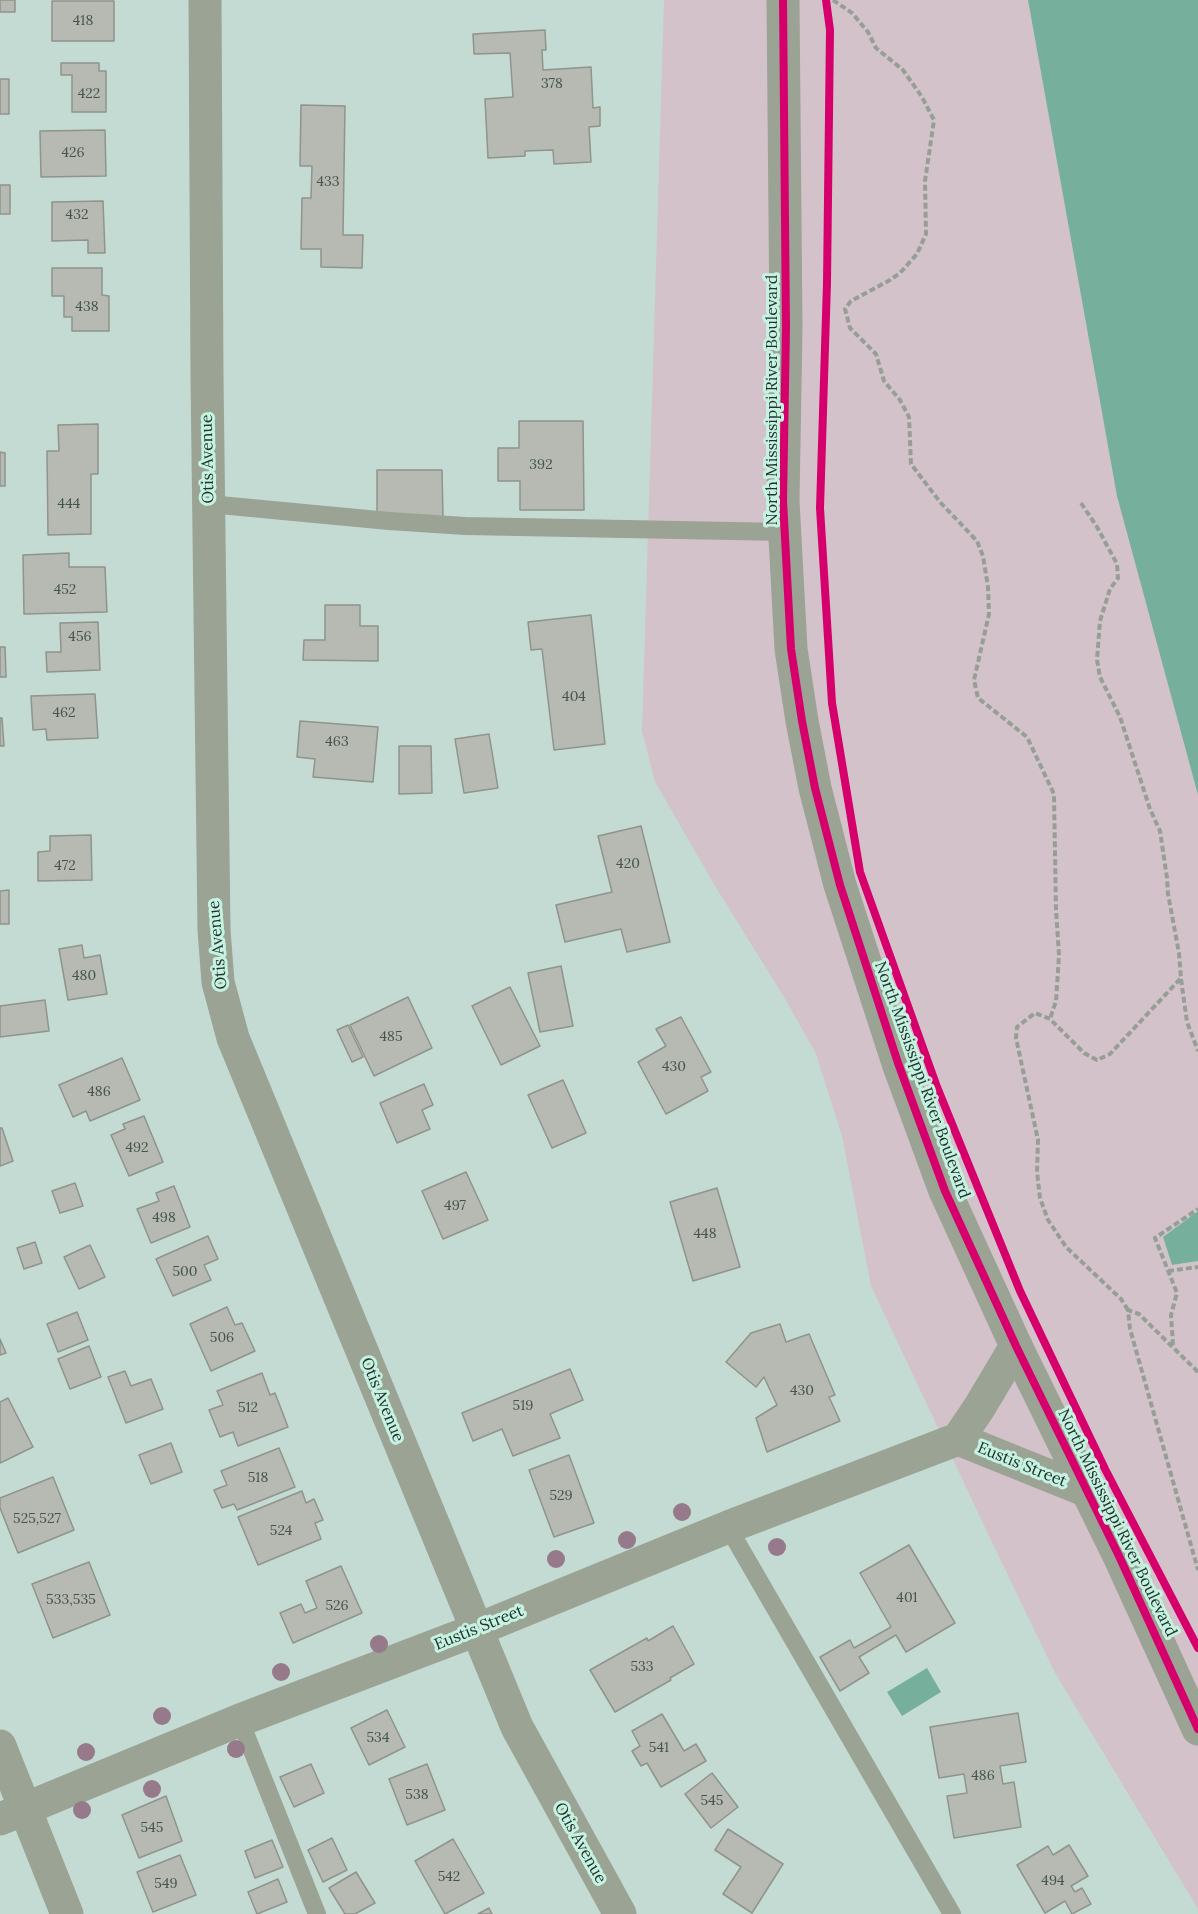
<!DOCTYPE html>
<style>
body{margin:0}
canvas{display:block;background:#c3dbd2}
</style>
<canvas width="1198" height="1914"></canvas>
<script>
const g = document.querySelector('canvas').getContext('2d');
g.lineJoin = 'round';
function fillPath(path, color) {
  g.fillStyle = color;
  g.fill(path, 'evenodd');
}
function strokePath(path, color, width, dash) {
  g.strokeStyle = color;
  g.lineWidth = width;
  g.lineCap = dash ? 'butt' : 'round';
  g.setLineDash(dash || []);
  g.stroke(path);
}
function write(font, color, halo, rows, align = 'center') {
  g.font = font + ' Lora,serif';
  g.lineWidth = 6;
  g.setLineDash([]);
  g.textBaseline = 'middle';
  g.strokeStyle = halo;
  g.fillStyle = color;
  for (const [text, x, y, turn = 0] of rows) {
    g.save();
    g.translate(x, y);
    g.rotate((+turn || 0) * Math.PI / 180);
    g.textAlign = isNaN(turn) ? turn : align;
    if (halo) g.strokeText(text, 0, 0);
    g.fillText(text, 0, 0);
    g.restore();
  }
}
fillPath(new Path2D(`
 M664,0h364l86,478 84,317v415l-35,27 9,28 26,-4v648l-143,-236 -66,-137 -118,-250 -29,-150 -26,-82 -32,-57 -69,-111 -60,-104 -13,-51z`), '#d4c2cb');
fillPath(new Path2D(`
 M1028,0h170v795l-81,-299z
 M1198,1211v50l-26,4 -9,-28z
 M927,1668l14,24 -39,24 -15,-24z`), '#76b09c');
const building = new Path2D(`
 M0,0h15v12h-15z
 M52,1h62v40h-62z
 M545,30l1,20h-4l1,20 48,-3 2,41 7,-1v19l-11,1 2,35 -37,2 -1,-14 -28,1v5l-37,2 -3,-59 28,-2 -3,-44 -36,1 -1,-20z
 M61,63h38v8h7v41h-34v-37h-11z
 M0,79h9v35h-9z
 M301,105l44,1 -2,129h20l-1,33 -41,-1v-18h-20l1,-51h9l1,-32h-12z
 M105,130l1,46 -65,1 -1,-46z
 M0,185h10v29h-10z
 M103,201l2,52h-17v-13l-36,1v-39z
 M52,268h50v27l7,1v35h-37v-14h-8v-21h-12z
 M519,421h64l1,89h-64v-29h-22v-33h21z
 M98,424v50h-7v60l-43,1 -1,-84h12l-1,-26z
 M0,452l5,1v33h-5z
 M377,470h65l1,47 -66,1z
 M69,553v14h36l2,45 -83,2 -1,-59z
 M325,605h35v21h18v35l-75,-1 1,-20h21z
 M591,615l14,129 -51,6 -12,-101 -11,1 -3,-28z
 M98,622l2,48 -53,2 -1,-20h15l-1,-29z
 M0,647h5l1,30h-6z
 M95,694l3,44 -51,2 -1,-11 -13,1 -2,-34z
 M0,718h2l2,28h-4z
 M300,721l78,6 -5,55 -60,-5 2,-18 -18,-2z
 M489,734l9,54 -34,5 -9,-54z
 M399,746h32l1,47 -33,1z
 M641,826l29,116 -43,10 -6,-23 -56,13 -9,-37 56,-13 -14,-56z
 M91,835l1,45 -54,1v-29l12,-1v-15z
 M9,890v34h-9v-33z
 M82,945l2,13 16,-3 7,39 -39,6 -9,-51z
 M561,966l12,60 -33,6 -12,-59z
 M510,987l30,59 -39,19 -29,-59z
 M408,997l24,51 -58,28 -24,-51z
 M45,1000l4,31 -49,6v-31z
 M681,1017l30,55 -10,5 7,14 -42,23 -28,-52 28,-16 -10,-17z
 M348,1025l15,32 -11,5 -15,-32z
 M122,1058l18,42 -50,21 -4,-10 -13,6 -14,-32z
 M563,1080l23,53 -34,15 -24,-53z
 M424,1084l9,21 -11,5 8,19 -33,14 -17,-40z
 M144,1116l19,46 -34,14 -18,-41 14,-6 -2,-5z
 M0,1128h2l11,33 -13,5z
 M466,1172l22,48 -45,19 -21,-48z
 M75,1183l8,23 -23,7 -8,-22z
 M174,1186l16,41 -39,16 -14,-34 22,-8 -3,-8z
 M717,1188l23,79 -47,14 -23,-79z
 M208,1236l10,23 -14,6 7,15 -38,16 -17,-37z
 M35,1242l7,21 -18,6 -7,-21z
 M90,1245l15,32 -26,12 -15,-32z
 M227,1307l8,18 7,-2 13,28 -44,20 -21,-47z
 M77,1312l11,28 -30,12 -11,-28z
 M780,1324l6,18 23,-8 26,61 -6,2 11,24 -73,31 -11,-34 21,-13 -13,-28 -8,10 -30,-25 25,-29z
 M0,1339l6,14 -6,2z
 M89,1346l12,31 -31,12 -12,-30z
 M570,1369l13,31 -33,14 10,24 -47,18 -11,-27 -29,12 -11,-28z
 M125,1371l6,15 20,-7 12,30 -37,14 -18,-46z
 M262,1373l8,22 5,-2 13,34 -50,19 -5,-14 -13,5 -11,-27 14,-5 -6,-14z
 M8,1398l25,49 -33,16v-61z
 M171,1443l11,29 -31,12 -12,-29z
 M279,1448l16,39 -58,23 -3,-6 -12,4 -8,-18 13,-5 -6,-14z
 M569,1455l25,68 -40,14 -25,-67z
 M53,1477l21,53 -56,23 -18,-45v-10z
 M302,1491l4,12 8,-4 9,21 -8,3 6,16 -63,26 -20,-48z
 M909,1545l46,78 -49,29 -10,-17 -37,22 10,16 -29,18 -20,-34 30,-17 4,8 37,-21 -31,-54z
 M89,1562l21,53 -57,23 -21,-54z
 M341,1566l21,47 -69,30 -13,-30 21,-9 4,9 12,-5 -11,-27z
 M673,1626l21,38 -24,14 1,2 -56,32 -25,-42 57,-32 1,3z
 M387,1710l18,37 -36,18 -18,-37z
 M1018,1713l8,49 -26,4 3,18 11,-2 7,45 -67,11 -7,-42 20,-3 -3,-19 -25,4 -9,-51z
 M662,1714l22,37 12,-7 10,17 -45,26 -14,-24 -6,3 -9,-15 8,-5 -8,-15z
 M311,1764l13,29 -30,14 -14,-30z
 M427,1764l18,46 -38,15 -18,-46z
 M712,1773l26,34 -27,21 -26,-34z
 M166,1796l16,45 -43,17 -17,-43z
 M728,1829l55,35 -31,49 -29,-19 18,-27 -26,-17z
 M332,1838l15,32 -24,12 -15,-32z
 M453,1839l31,54 -39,21 -30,-53z
 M272,1840l11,27 -28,11 -10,-27z
 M1069,1845l19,31 -17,10 4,6 7,-4 9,16 -19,10 -7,-13 -20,12 -28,-48 31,-19 5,9z
 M180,1855l16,40 -43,17 -16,-40z
 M356,1872l19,31 -20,11h-10l-16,-26z
 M278,1879l9,23 -30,12 -9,-22z
 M489,1908l3,6h-14z`);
fillPath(building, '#b6bab2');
strokePath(building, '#8f948c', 1.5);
strokePath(new Path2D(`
 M833,0l19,13 16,19 8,16 27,22 19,27 12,23 -9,61 1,53 -9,20 -17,19 -10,7 -39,21 -6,8 5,19 26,26 8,27 16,19 9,17 2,47 29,38 37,39 6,15 5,31 1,27 -15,66 4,18 49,39 27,57 2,116 3,45 -3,46 -6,18
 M1081,503l16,24 20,37 1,14 -8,11 -10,32 -3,39 3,17 20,40 30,92 10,22 7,47 1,16 11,59 2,25 -71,76 -13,6 -13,-7 -34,-34 -15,-6 -18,14 -1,11 22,102 -1,32 3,26 8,22 18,27 55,52 7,11
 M1181,979l6,43 11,29
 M1168,1271l30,-4
 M1173,1345l-2,-30 6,-22 -22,-55 43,-29
 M1198,1372l-59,-58 -11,-4 2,19 68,241`), '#959f95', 4, [6, 3]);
strokePath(new Path2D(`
 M209,504l180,17 76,5 320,6
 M728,1527l224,387
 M240,1720l77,194`), '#9ba394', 18);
strokePath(new Path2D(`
 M205,0l2,376 7,554 4,52 15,56 284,689 103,187
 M958,1439l129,52
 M0,1746l67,168
 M0,1819l240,-99 236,-90 252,-103 230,-88 21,-31 37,-62`), '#9ba394', 33);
strokePath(new Path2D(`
 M783,0l3,328 -3,173 8,148 11,72 13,67 25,97 58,178 47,128 71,155 103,210 79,173`), '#9ba394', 33);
strokePath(new Path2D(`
 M783,0l3,328 -3,173 8,148 11,72 13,67 25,97 58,178 47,128 71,155 103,210 79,173
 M826,0l4,30 -3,253 -7,225 12,195 28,169 77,215 83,204 85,178 93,179`), '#d6006c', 8);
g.fillStyle = '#96798a';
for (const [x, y] of [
 [682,1512],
 [627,1540],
 [777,1547],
 [556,1559],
 [379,1644],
 [281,1672],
 [162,1716],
 [236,1749],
 [86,1752],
 [152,1789],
 [82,1810]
]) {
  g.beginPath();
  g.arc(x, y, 9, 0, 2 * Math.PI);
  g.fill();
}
write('14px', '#46544e', null, [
 ["418",83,21],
 ["378",552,84],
 ["422",89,94],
 ["426",73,153],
 ["433",328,182],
 ["432",77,215],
 ["438",87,307],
 ["392",541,465],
 ["444",69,504],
 ["452",65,590],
 ["456",80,637],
 ["404",574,697],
 ["462",64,713],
 ["463",337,742],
 ["420",628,864],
 ["472",65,866],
 ["480",84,976],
 ["485",391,1037],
 ["430",674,1067],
 ["486",99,1092],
 ["492",137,1148],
 ["497",455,1206],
 ["498",164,1218],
 ["448",705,1234],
 ["500",185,1272],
 ["506",222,1338],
 ["430",802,1391],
 ["519",523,1406],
 ["512",248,1408],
 ["518",258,1478],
 ["529",561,1496],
 ["525,527",37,1519],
 ["524",281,1531],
 ["401",907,1598],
 ["533,535",71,1600],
 ["526",337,1606],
 ["533",642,1667],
 ["534",378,1738],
 ["541",659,1748],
 ["486",983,1776],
 ["538",417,1795],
 ["545",712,1801],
 ["545",152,1828],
 ["542",449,1877],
 ["494",1053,1881],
 ["549",166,1884]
]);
write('16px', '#21322c', '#c6f2e1', [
 ["North Mississippi River Boulevard",772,400,-90],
 ["Otis Avenue",208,459,-91],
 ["Otis Avenue",218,945,-95],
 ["North Mississippi River Boulevard",922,1080,70],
 ["Otis Avenue",382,1400,68],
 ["Eustis Street",1022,1465,22],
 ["North Mississippi River Boulevard",1117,1523,64],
 ["Eustis Street",479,1628,-22],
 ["Otis Avenue",580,1843,61]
]);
</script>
